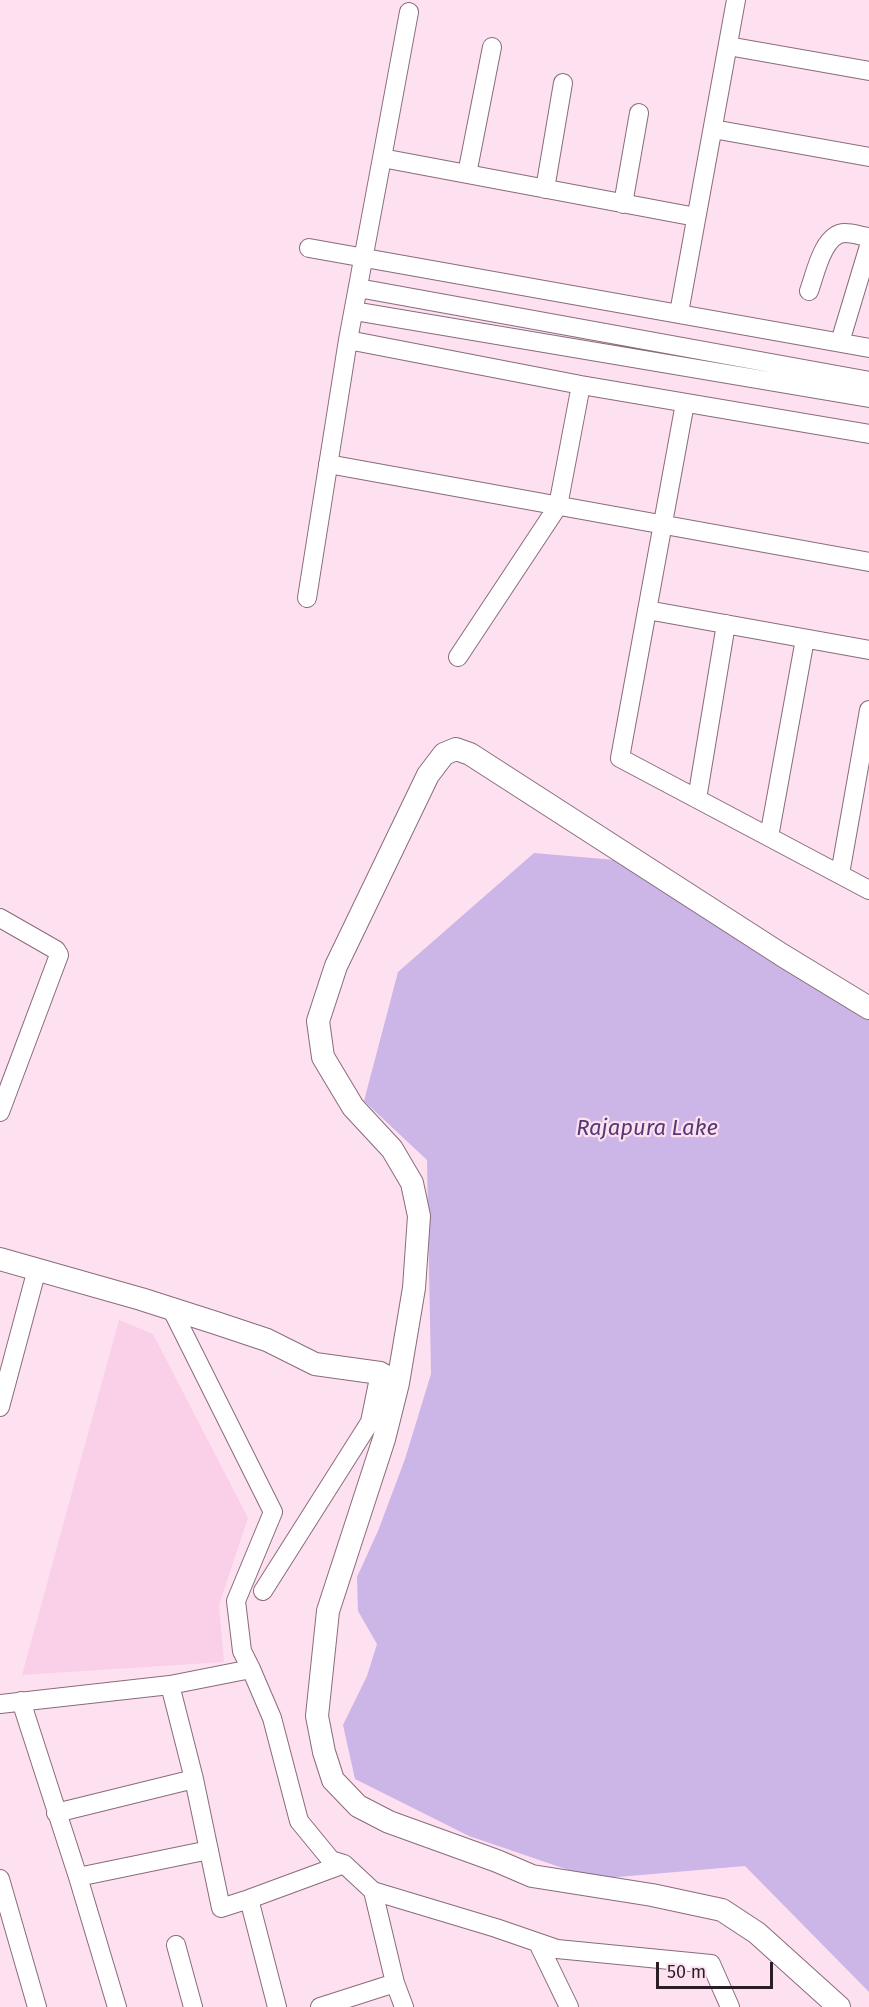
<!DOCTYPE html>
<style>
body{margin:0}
#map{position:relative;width:869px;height:2007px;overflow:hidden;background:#fde1f1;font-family:"Fira Sans",sans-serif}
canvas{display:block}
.scale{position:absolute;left:656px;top:1962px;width:117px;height:27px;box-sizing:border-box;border:3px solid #2a1d25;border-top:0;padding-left:8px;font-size:18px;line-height:21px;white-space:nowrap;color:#2a1d25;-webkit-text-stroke:4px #fde1f1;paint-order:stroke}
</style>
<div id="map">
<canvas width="869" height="2007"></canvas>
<div class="scale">50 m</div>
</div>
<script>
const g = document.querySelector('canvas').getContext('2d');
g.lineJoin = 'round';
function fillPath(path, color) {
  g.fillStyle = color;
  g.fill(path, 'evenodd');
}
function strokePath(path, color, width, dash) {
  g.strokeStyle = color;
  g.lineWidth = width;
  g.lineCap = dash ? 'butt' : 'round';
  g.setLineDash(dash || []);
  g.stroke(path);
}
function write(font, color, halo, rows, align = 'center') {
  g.font = font + ' "Fira Sans",sans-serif';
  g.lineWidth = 4.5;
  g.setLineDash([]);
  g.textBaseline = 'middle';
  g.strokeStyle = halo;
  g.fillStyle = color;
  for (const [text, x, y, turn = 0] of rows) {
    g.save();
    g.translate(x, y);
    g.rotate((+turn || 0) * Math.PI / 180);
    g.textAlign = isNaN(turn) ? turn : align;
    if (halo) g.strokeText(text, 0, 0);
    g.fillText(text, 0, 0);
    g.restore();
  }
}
fillPath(new Path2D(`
 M119,1320l34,14 95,184 -29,87 5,57 -202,13z`), '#fad0e8');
fillPath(new Path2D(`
 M534,853l116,10 219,143v986l-124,-126 -150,13 -126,-43 -114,-57 -12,-54 24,-49 10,-32 -19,-33 -1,-34 21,-46 27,-72 26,-85 -4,-214 -63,-59 34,-129z`), '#ccb5e7');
const minor = new Path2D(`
 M728,46l141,25
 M713,129l156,28
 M382,158l27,-146
 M467,174l25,-127
 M545,189l18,-106
 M623,204l16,-91
 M309,248l560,100
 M358,288l511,93
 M809,291c6,-16 14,-58 36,-58 8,0 16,3 24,4
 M354,311l515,87
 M679,313l57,-313
 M348,340l34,-182 314,59
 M840,342l29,-96
 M685,403l-65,355 249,132
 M328,464l541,98
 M307,598l41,-258 233,45 288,49
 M647,610l222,40
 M458,657l100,-151 23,-121
 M697,799l29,-175
 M769,837l36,-198
 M840,874l29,-164
 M0,918l56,32 3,5 -59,157
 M0,1407l37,-138
 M263,1591l107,-169 10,-49
 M251,1669l21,49 27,103 32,39 13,4 29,27 22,92 -75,24
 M170,1685l24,94
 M21,1701l57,176 39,130
 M0,1704l170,-19 81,-16 -9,-18 -6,-50 37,-89 -102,-204
 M56,1813l138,-34 27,129 28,-9 28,108
 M78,1877l131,-27
 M0,1879l37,128
 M373,1891l123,37 61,21 154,15 19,43
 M249,1899l95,-35
 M538,1943l31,64
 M176,1945l17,62
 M395,1983l9,24`);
const tertiary = new Path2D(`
 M0,1259l141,40 75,24 51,17 48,24 65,9 18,10 -14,56 -56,172 -11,105 7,36 9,28 25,26 31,16 108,39 35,15 120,19 70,15 35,23 82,74
 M398,1383l16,-95 5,-72 -7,-33 -20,-34 -39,-42 -30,-50 -5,-36 18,-55 92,-191 16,-21 12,-5 14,5 312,201 87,53`);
strokePath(minor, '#896b7c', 20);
strokePath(tertiary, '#896b7c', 24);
strokePath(minor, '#fff', 18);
strokePath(tertiary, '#fff', 22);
write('italic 22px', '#573875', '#fde1f1', [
 ["Rajapura Lake",647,1129]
]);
</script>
